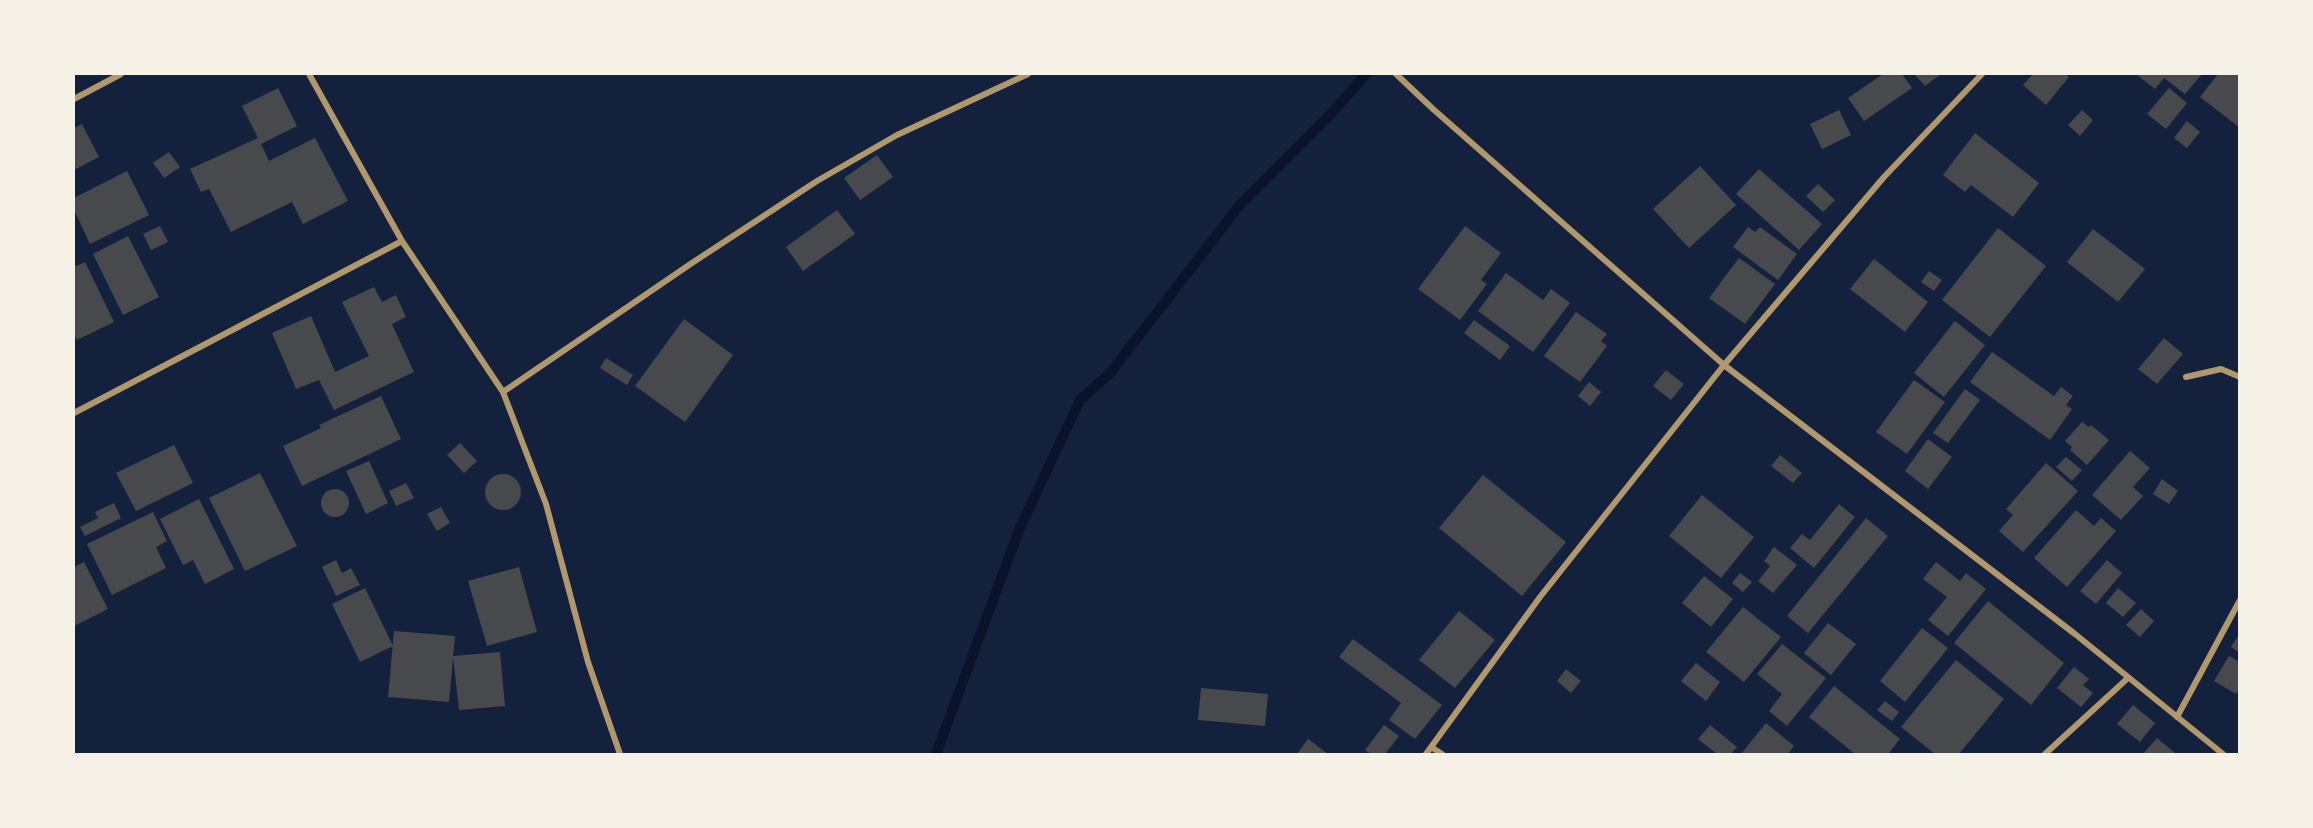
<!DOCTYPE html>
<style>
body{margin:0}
#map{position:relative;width:2313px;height:828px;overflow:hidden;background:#14213d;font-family:Quicksand,sans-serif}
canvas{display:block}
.frame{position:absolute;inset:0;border:75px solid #f6f1e7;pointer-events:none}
</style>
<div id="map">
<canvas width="2313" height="828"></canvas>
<div class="frame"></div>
</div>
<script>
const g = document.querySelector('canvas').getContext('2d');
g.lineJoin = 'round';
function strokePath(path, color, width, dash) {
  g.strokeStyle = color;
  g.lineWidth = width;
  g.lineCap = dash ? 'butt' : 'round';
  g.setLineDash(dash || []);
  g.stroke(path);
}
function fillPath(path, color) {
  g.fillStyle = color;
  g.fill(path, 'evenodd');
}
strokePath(new Path2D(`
 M936,754l83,-224 61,-130 31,-28 128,-166 91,-91 36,-41`), '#0b132b', 10);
fillPath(new Path2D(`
 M1883,74h19l10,14 -48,33 -16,-23z
 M1914,74h27l-16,12z
 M2033,74h32l4,3 -23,28 -23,-20z
 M2136,74h66l-17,20 -21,-16 -9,11z
 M2218,74h18l4,2v52l-40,-31z
 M278,88l19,38 -36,18 8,17 46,-23 33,63 -45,23 -11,-22 -61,30 -22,-43 -8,3 -11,-23 68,-31 -16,-32z
 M2169,88l18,15 -21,26 -19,-15z
 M1839,110l12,25 -29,14 -12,-25z
 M2082,110l11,10 -13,16 -12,-11z
 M2187,121l13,11 -13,16 -13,-10z
 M82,124l17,33 -25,13v-42z
 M1975,133l64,50 -26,34 -42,-32 -6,7 -22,-17z
 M169,152l11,15 -16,11 -11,-15z
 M877,155l16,22 -33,23 -16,-22z
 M1700,166l36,39 -47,43 -36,-39z
 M1759,169l63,55 -23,26 -63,-56z
 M127,171l22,44 -59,29 -16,-34v-12z
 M1818,184l17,16 -12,12 -17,-16z
 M837,210l18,24 -52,37 -17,-24z
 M160,226l8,16 -17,8 -8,-16z
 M1465,226l36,27 -20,27 6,4 -27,36 -42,-31z
 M1748,227l7,5 5,-5 37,27 -19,26 -45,-33z
 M1998,228l48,38 -56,71 -48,-37z
 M2093,229l52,40 -27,33 -51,-40z
 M128,236l31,61 -36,18 -30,-61z
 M1739,258l36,26 -30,40 -36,-26z
 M1874,259l54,43 -23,30 -55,-43z
 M85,262l29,60 -37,18 -3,-6v-67z
 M1929,271l13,9 -8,11 -13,-9z
 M1506,273l37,27 8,-11 19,14 -37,49 -55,-41z
 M374,287l8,15 14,-7 10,22 -14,7 22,48 -80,38 -15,-30 -23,9 -24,-56 39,-17 24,56 34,-16 -27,-54z
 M1576,312l31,22 -6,7 6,5 -27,36 -36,-26z
 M684,319l49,36 -48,67 -50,-36z
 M1474,320l36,26 -10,14 -36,-27z
 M1955,321l30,24 -41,52 -30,-24z
 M2164,338l19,16 -26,30 -19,-15z
 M1992,352l62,44 7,-9 12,9 -7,9 6,4 -22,31 -80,-58z
 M606,358l27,17 -6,10 -27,-17z
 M1666,370l18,14 -13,16 -18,-14z
 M1914,380l31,22 -38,52 -31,-22z
 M1589,382l12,10 -11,14 -12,-10z
 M1965,389l15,11 -32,43 -15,-10z
 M381,396l20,43 -99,47 -19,-40 38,-18 -2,-3z
 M2082,422l7,5 2,-2 18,15 -22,25 -17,-15 2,-3 -7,-6z
 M1928,439l24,18 -24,32 -23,-18z
 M460,443l17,18 -13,12 -17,-18z
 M174,445l19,38 -57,28 -20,-38z
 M2130,451l20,17 -17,19 10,9 -22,24 -29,-25z
 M1780,455l22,18 -9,10 -22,-17z
 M2066,457l16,13 -10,11 -16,-14z
 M369,461l19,42 -22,11 -20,-43z
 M2046,463l32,28 -55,61 -24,-21 14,-16 -7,-6z
 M260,473l37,73 -52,25 -36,-73z
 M485 492a18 18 0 1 1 36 0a18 18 0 1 1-36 0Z
 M1483,475l83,67 -44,54 -83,-68z
 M2162,479l16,12 -9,13 -16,-10z
 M406,483l8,15 -18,8 -7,-15z
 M321 503a14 14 0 1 1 28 0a14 14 0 1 1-28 0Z
 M1702,495l52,42 -33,41 -52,-42z
 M199,499l35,70 -29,15 -12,-24 -10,5 -23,-46z
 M114,503l7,15 -36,18 -5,-9 18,-9 -3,-6z
 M1839,504l16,13 -41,51 -24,-20 12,-14 8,6z
 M441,507l9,16 -13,8 -10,-17z
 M2076,510l18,16 7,-8 15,13 -49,56 -33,-29z
 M153,512l14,29 -11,6 10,21 -54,27 -25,-51z
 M1866,518l22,18 -80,97 -21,-17z
 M1774,547l23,18 -24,28 -15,-12 12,-15 -6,-5z
 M336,560l6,13 9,-5 9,17 -24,11 -14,-29z
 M2107,560l15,13 -26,31 -16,-13z
 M84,562l24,47 -34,17v-59z
 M1936,562l24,19 6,-8 20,16 -38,47 -20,-16 19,-23 -24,-18z
 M519,567l18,65 -50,14 -19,-65z
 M1740,573l12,9 -9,10 -11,-9z
 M1704,576l29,23 -22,28 -29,-24z
 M365,588l28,58 -33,16 -28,-58z
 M2118,588l18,15 -13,14 -17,-14z
 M1988,601l76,62 -33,42 -77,-62z
 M1743,607l38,30 -37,45 -38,-30z
 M2141,609l13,12 -14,16 -14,-12z
 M1459,611l36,29 -40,48 -36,-28z
 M1828,623l28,21 -25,31 -27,-22z
 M1922,628l26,20 -43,54 -25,-21z
 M394,631l61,5 -6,66 -61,-5z
 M2240,633v20l-9,-6z
 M1353,639l89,66 -27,34 -26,-19 12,-17 -62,-46z
 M1782,644l44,34 -39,48 -18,-15 13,-17 -25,-20z
 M500,652l5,54 -46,4 -6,-54z
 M2229,656l11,6v26l-4,6 -22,-13z
 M1956,660l48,39 -45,55h-24l-34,-27z
 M1696,663l24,19 -14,19 -25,-20z
 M2074,667l15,12 -6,6 10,8 -12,14 -24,-19z
 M1566,669l15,12 -10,12 -14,-12z
 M1834,686l66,53 -12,15h-33l-46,-37z
 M1201,688l67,6 -3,32 -67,-6z
 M1885,701l14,11 -7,9 -15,-11z
 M2133,705l22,18 -15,19 -23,-18z
 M1766,723l28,23 -6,8h-47z
 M1384,725l15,11 -14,18h-14l-6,-4z
 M1710,725l27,22 -6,7h-14l-19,-15z
 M2157,738l18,15 -1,1h-31z
 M1308,739l20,15h-31z`), '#48494c');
strokePath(new Path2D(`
 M309,74l93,167 101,151 43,112 42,158 32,92
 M1396,74l37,35 291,256 351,269 148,120
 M74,99l47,-25
 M2186,377l35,-8 19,8
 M503,392l189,-129 125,-82 80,-46 131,-61
 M74,413l328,-172
 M2177,717l63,-117
 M1431,747l11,7
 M1426,754l114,-157 184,-232 160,-188 98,-103
 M2045,754l83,-76`), '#b1986c', 6);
</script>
